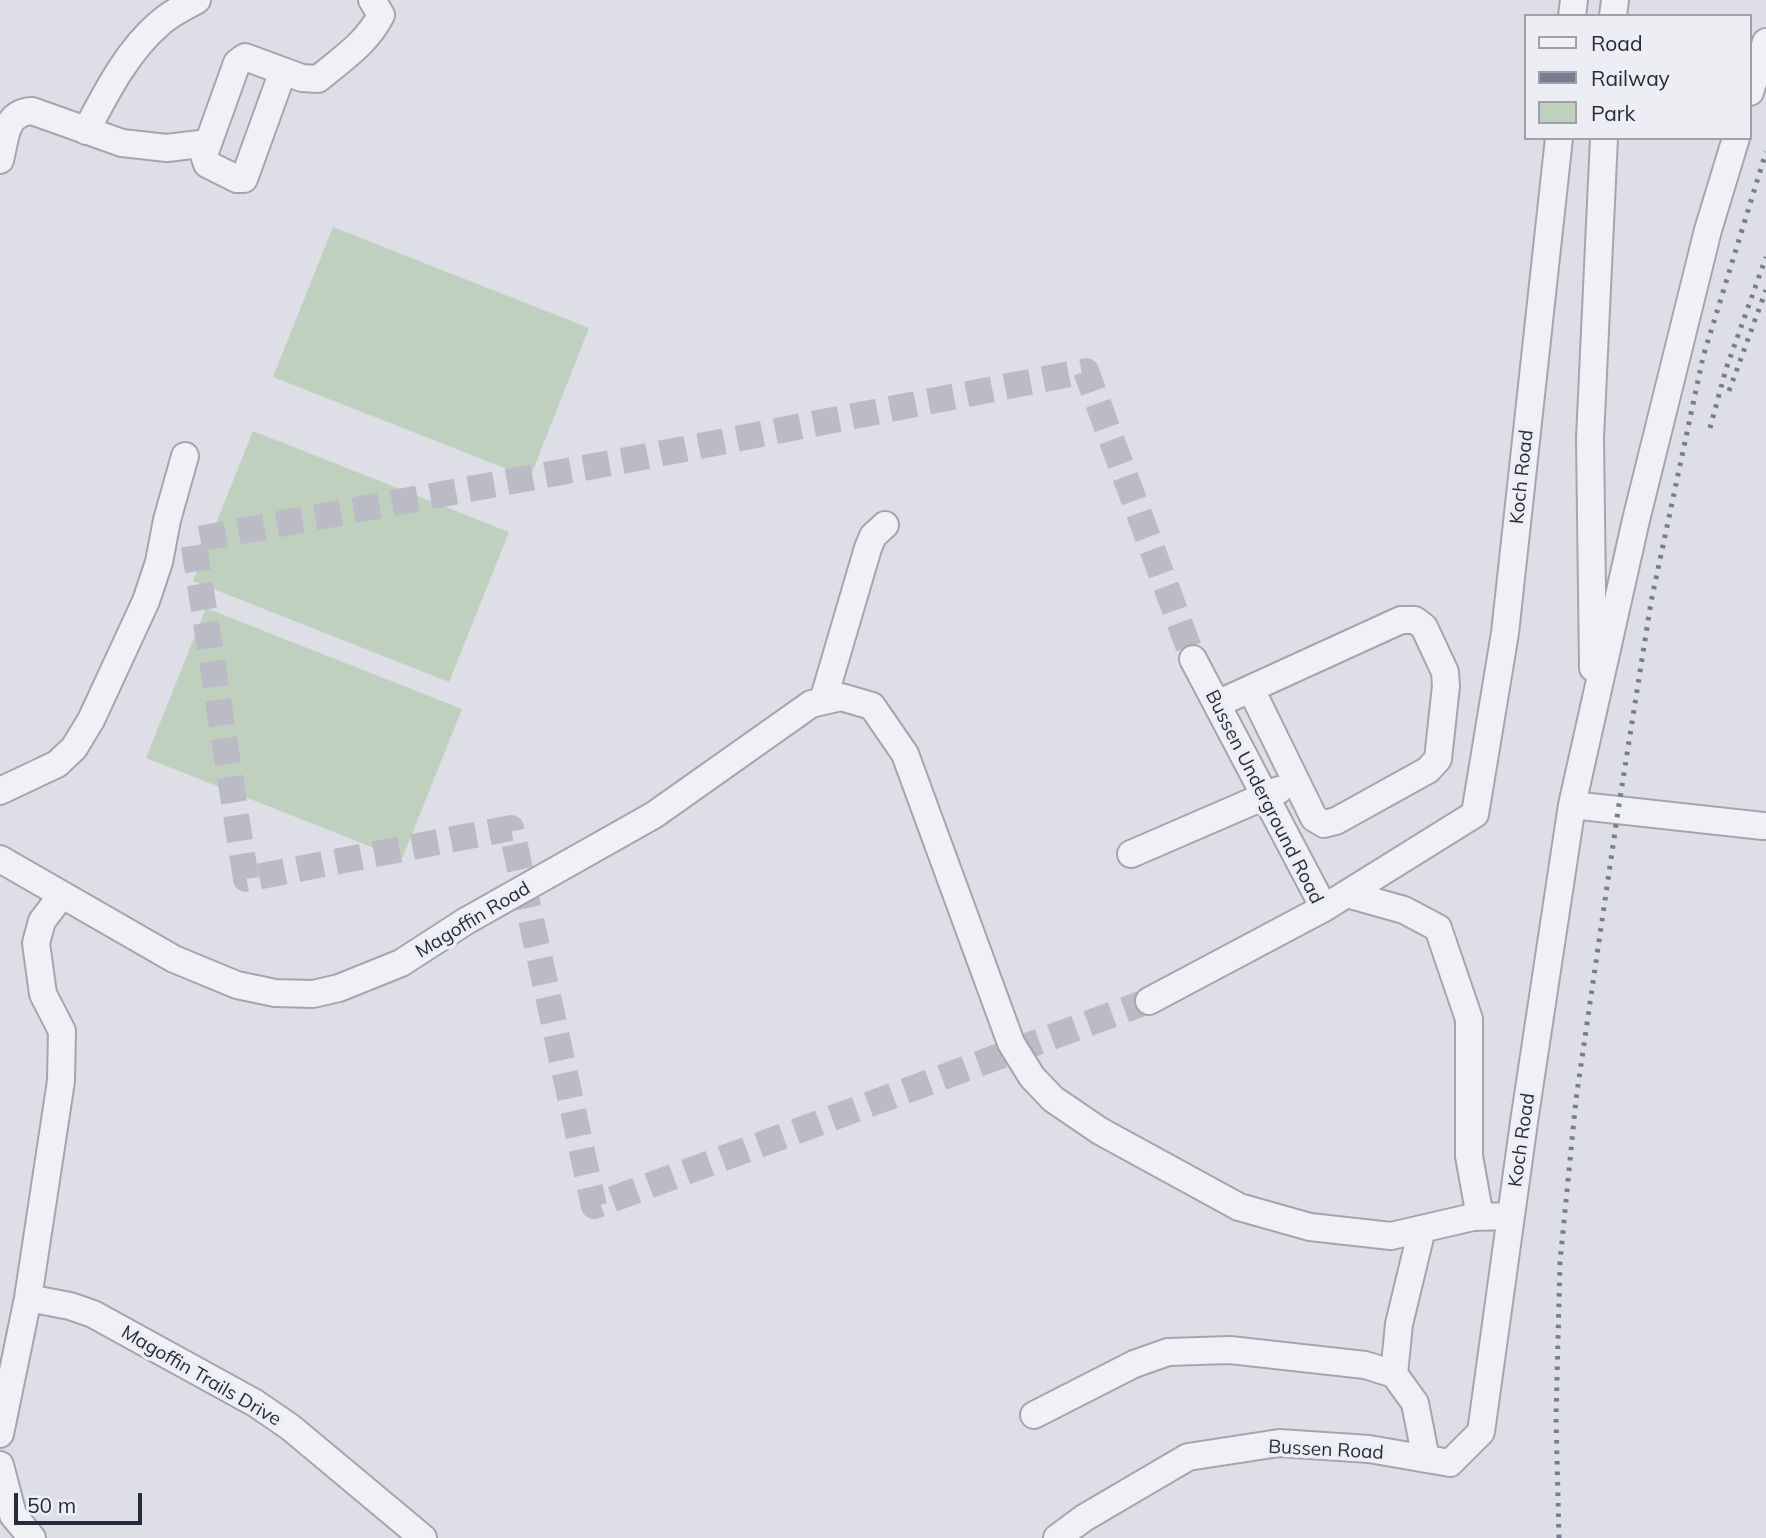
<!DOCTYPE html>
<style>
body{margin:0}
#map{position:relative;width:1766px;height:1538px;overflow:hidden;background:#dedfe6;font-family:Mulish,sans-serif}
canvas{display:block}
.legend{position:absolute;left:1524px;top:14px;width:228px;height:126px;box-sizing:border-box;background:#edeef4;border:2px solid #9ea0aa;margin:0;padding:9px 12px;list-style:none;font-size:21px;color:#282b3c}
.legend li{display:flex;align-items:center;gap:14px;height:35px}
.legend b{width:35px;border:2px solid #9ea0aa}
.scale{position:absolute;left:14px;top:1493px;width:128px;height:32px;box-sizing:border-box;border:4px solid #282b3c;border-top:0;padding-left:9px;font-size:21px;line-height:24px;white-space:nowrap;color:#282b3c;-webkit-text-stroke:5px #edeef4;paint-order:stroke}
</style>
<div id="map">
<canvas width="1766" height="1538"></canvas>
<ul class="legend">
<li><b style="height:9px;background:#f0f1f5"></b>Road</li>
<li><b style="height:9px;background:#787c8f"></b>Railway</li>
<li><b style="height:19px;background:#c0d0bf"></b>Park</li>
</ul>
<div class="scale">50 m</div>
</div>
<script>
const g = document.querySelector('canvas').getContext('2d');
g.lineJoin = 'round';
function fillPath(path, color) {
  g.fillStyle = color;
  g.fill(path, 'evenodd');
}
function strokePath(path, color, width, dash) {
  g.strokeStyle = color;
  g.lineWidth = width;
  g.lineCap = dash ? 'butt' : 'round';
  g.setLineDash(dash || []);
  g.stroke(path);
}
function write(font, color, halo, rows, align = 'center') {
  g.font = font + ' Mulish,sans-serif';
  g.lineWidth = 7;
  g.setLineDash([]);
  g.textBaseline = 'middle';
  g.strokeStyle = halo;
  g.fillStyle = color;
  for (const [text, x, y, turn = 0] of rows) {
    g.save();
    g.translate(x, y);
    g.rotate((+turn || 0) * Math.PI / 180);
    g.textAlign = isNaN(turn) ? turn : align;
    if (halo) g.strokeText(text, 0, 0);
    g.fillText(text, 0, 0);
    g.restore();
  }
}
fillPath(new Path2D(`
 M333,227l256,101 -59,150 -257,-101z
 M253,431l256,101 -60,150 -256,-101z
 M206,608l256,101 -60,150 -256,-101z`), '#c0d0bf');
strokePath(new Path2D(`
 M1149,1001l-555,205 -83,-378 -265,51 -53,-339 450,-83 443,-86 107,288`), '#babbc4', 26, [26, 13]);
const minor = new Path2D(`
 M1572,16l2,-16
 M1613,16l2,-16
 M283,71l-38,-14 -8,6 -33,92 3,9 30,15h7l39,-108 19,7 16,1c24,-20 49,-36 63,-64l-9,-15
 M1750,92l16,-50
 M86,131c20,-38 41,-80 74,-108 11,-10 24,-16 37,-23
 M1736,138l-28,92 -72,290 -64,285 191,21
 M0,160c6,-22 4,-47 32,-49l90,32 45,5 41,-5
 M1193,659l131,249
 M1593,668l-3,-230 14,-300
 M823,701l45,-153 5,-12 12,-11
 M1217,704l184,-84h14l9,7 21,45 1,14 -8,73 -10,11 -92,51 -12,3 -10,-6 -63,-129
 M0,791l57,-27 17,-16 17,-28 55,-119 13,-39 8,-42 18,-64
 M1131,854l148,-64
 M0,859l174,100 63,26 38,8 38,1 26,-6 62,-25 65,-42 188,-106 157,-111 30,-7 31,9 33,48 106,289 21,34 21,22 47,32 139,76 71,20 81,9 82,-19 38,-1
 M1347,894l57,16 34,18 31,91v137l11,61
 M1149,1001l175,-93 151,-94 30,-181 54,-495
 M28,1298l42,8 23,8 162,89 35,24 133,111
 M1394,1374l5,-50 23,-95
 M1034,1415l100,-51 34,-12 62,-2 135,15 29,9 21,29 11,56
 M0,1434l28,-136 33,-217 1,-50 -19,-37 -7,-51 6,-22 19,-25
 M0,1465l13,50 19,23
 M1057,1538l27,-20 104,-61 91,-14 90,6 81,14 31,-31 43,-310 48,-317`);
strokePath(minor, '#a4a5b0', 30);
strokePath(minor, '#f0f1f5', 26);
strokePath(new Path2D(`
 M1729,391l37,-101
 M1710,428l16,-59 40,-112
 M1559,1538l-3,-120 4,-156 16,-163 42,-288 33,-209 52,-245 63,-205`), '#787c8f', 5, [3.5, 7]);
write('19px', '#282b3c', '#edeef4', [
 ["Koch Road",1522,477,-84],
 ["Bussen Underground Road",1264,797,63],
 ["Magoffin Road",473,920,-31],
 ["Koch Road",1522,1140,-82],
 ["Magoffin Trails Drive",201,1376,30],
 ["Bussen Road",1326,1450,3]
]);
</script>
